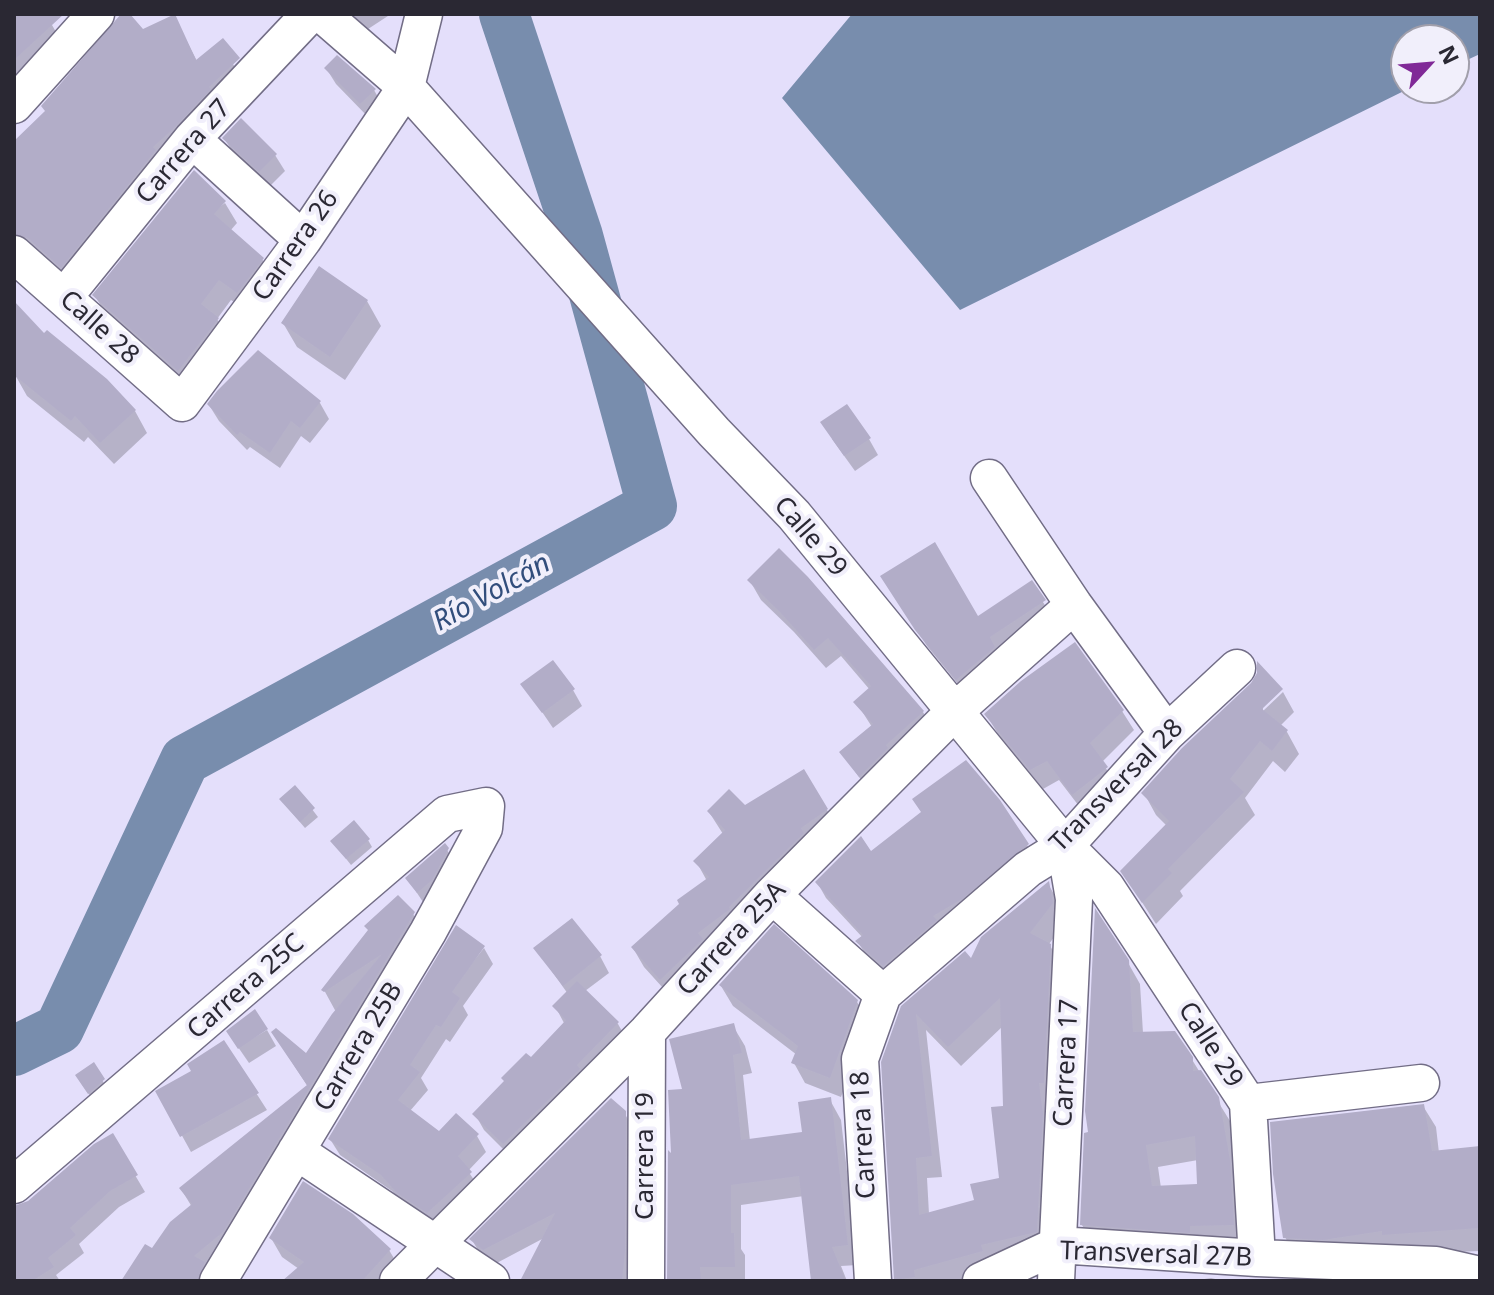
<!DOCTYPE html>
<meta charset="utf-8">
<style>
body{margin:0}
#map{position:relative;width:1494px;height:1295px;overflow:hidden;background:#e4dffb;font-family:"Noto Sans",sans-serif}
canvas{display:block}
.frame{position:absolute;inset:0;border:16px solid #2a2833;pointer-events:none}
.north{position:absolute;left:1390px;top:24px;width:80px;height:80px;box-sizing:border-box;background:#f1effb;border:2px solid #a19fab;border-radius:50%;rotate:64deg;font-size:22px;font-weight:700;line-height:32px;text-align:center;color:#2a2833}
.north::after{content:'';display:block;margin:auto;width:28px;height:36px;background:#802997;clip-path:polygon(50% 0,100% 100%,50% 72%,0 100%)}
</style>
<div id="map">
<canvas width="1494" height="1295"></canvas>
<div class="frame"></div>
<div class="north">N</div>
</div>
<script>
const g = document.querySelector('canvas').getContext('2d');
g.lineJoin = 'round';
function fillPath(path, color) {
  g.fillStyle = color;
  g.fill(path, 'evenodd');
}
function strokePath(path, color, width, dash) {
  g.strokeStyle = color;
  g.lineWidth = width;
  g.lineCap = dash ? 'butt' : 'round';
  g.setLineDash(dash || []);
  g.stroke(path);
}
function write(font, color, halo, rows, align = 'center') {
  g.font = font + ' "Noto Sans",sans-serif';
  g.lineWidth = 8;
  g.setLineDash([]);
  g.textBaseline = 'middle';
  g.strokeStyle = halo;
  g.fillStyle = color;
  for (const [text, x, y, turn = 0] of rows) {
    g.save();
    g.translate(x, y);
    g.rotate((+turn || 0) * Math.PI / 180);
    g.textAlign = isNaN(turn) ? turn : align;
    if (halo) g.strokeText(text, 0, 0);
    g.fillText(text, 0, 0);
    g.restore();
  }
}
fillPath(new Path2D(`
 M852,14h628v40l-26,12v-26h-48v48h4l-450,222 -178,-212z`), '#788dad');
fillPath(new Path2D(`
 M14,14h28l10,11 13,23 -51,47z
 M125,14l17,17 32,-15 23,45 17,-13 19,16 14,24 -172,202 -61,-48v-98l33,-32z
 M353,14h38l-26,17z
 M326,68l48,22 9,16 -13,13 -34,-35z
 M224,138l51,17 10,16 -16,16 -35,-33z
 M225,203l12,20 -7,8 32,28 12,21 -24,33 -19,-13 -14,19 12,21 -39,50 -83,-74 -12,-20z
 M367,301l14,25 -36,54 -48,-33 -14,-24z
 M258,353l62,50 9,16 -19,24 -9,-7 -21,32 -30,-21 -3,3 -28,-29 -10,-16z
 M14,373l121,38 12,22 -33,31 -26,-27 -4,5 -57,-46z
 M832,439h37l9,16 -23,16z
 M750,581h59l114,131 11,20 -62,63 -31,-43 31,-25 -16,-25 14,-12 -29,-34 -15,12 -32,-36 -33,-32z
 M1031,583l22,35 -87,76 -39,-48 -35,-53 85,25z
 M523,684l50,6 9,16 -29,22z
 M1283,692l11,20 -14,14 7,6 12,22 -14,18 -12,-11 -28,37 10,17 -75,76 3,5 -27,28 -34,-53 45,-45 -11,-11 -12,-22 119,-88v6z
 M1122,711l12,19 -32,32 16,26 -33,26 -26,-34 -16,9 -45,-55 -12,-20z
 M295,787l23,30 -13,11 -19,-22z
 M745,808l82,2 11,19 -166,169 -28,-31 -11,-19 74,-67 -11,-20 27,-27 -14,-22z
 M368,840l4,7 -21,18 -19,-24z
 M1027,845l9,16 -143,120 -26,-24 -9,-15 5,-4 -37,-40 -9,-16 54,-29z
 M447,850l10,16 -30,42 -20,-30z
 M1048,884l12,20 3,21 -14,19 13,22 -14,286 -89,29h-59l-3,-6 6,-268 68,-45zM1003,1026l2,82 -3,72 -26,22 -47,12 -2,-36 15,-1 -16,-147 35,36z
 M413,914l12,21 -212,346h-90l69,-74 -11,-18 127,-102 -22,-34 20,3 30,-44 -12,-22z
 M484,948l9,16 -30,42 5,9 -18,27 -4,-3 -25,39 7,12 -18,21 30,22 37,3 9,16 -18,19 12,18 -43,39 -29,-19 -16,-18 -52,-36 -10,-16z
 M536,949l64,7 9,17 -24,18 33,33 9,16 -114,119 -29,-29 -9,-16 56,-54 33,-37 -9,-17 13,-12z
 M1127,961l13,23 3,49 48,25 39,63 12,63 4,63h-152l-12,-22 8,-91zM1198,1160l1,25 -38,3 -3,-21z
 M721,986l136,16 12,20 -28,75 -36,-14 -11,-20 3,-8 -64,-49z
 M733,1026l12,20 7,27 -9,2 7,66 54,-7 26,-34 11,20 17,145 -17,1 6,15h-27l-16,-85 -63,9v44l4,6v26h-76l4,-123 11,-68z
 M267,1030l9,16 -27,17 -11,-16z
 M224,1043l43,67 -76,42 -33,-60 36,-20z
 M93,1065l14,23 -14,12 -12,-17z
 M1423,1106l13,21 3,26 41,-5v103l-183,8 -12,-22z
 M624,1112l9,17 -2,152h-108l21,-43 -51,27 -12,-10 -9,-15z
 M112,1136l33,56 -26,15 -40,37 5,9 -28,22 4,6h-46v-73l15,-5z
 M271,1238l118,12 12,20 -10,11h-106l14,-12 -17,-12z
 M1211,1278l13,3h-33z`), '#0003');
strokePath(new Path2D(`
 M14,1051l45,-22 126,-269 467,-254 -74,-270 -74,-222`), '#788dad', 50);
fillPath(new Path2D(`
 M14,14h50l-50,46z
 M121,14h9l13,15 32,-15 21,46 27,-22 17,20 -31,29 2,2 -38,40 -20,18 3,3 -95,118 -33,-30 -14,-4v-93l31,-30 -4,-5z
 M337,55l39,34 -16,15 -36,-36z
 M241,118l36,36 -18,18 -37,-34z
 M194,170l32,31 -12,13 50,44 -27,35 -18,-13 -18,24 18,14 -41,53 -86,-76z
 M319,266l49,34 -38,57 -49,-34z
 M14,301l30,32 3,-3 60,49 29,31 -36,33 -25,-27 -4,5 -57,-46z
 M258,350l63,51 -21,27 -9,-7 -21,32 -30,-21 -3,3 -30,-31 10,-13z
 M847,404l24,34 -27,18 -24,-34z
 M935,542l43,74 54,-36 14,20 -56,37 5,10 -39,33 -41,-50 -35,-54z
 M779,548l29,29 116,134 -38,34 2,3 -29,29 -20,-25 34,-28 -20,-22 18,-16 -43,-48 -14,12 -34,-38 -33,-32z
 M1075,642l49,68 -34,33 18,24 -36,28 -25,-34 -17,9 -46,-56 37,-33z
 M553,660l22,29 -33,24 -22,-29z
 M1257,661l26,28 -21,20 26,21 -16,21 -12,-10 -30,38 14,13 -76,77 4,4 -30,30 -22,-32 49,-50 -28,-28 41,-45 69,-65 6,-10z
 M966,760l34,40 29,44 -67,55 -29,17 4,4 -54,46 -28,-25 8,-6 -48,-53 46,-46 10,15 50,-39 -9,-13z
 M804,769l24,40 -27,19 3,5 -75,74 1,2 -32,24 5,6 -43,41 -29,-33 48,-43 -2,-4 32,-23 -16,-16 32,-31 -18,-19 22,-22 16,16z
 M295,785l20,23 -15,14 -21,-23z
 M354,820l16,19 -24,20 -16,-18z
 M445,843l4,5 -17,32 -15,13 -12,-15z
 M1049,881l4,22 -23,30 21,11 -7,139h-5l4,31 -6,118 -56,13 2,6 -69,19 1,7 -21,3 -13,-218 20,-56 64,-55 6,7 10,-21zM1000,998l3,108 -12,1 8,71 -29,6 4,16 -55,15 -3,-57 16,-2 -16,-142 32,33z
 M398,895l17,17 -192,320 -29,24 11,6 -8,19h-76l24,-37 7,4 18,-26 22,-18 -13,-16 128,-103 -36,-53 5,-4 30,25 26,-39 50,-60 -58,38 -3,-2 47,-60 -4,-4z
 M1095,908l34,52 4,72 42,-1 18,26v14l8,-1 18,27 11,63 4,65 -44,1v7l-110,-8 4,-92 4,-1 -3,-21zM1195,1136l2,48 -45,2 -6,-41z
 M572,918l30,37 -39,31 -30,-38z
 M774,924l84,76 -28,78 -39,-15 7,-17 -79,-61z
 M456,925l29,21 -33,46 8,6 -19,29 -5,-2 -26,40 10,7 -22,28 41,31 17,-18 23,21 -21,22 14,16 -45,41 -30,-20 -16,-18 -53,-36z
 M577,981l42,41 -42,43 3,4 -77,75 -31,-30 32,-33 -3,-3 25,-25 5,4 35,-37 -14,-14z
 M255,1009l13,20 -30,20 -12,-18z
 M734,1023l8,30 -9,2 8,85 61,-8 -4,-30 33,-5 17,148 -16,2 14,34h-35l-12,-105 -68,9v48h3l1,34h-35l1,14h-34l1,-131 3,3 -3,-63 14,-1 -13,-50z
 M224,1040l35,53 -79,44 -25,-46 36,-20 -4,-7z
 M94,1062l11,17 -17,15 -13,-19z
 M611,1098l15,13 -1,141 -3,29h-102l35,-68 -72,37 -14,-11z
 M1424,1104l8,47 48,-5v82l-98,7v-4l-59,9 -40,-2 -10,-64 -3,-52z
 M113,1133l25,42 -28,16 -40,37 6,7 -28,23 6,9 -22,14h-18v-75l14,-5 66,-57z
 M303,1181l50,33 38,35 -29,32h-80l22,-19 -35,-24z`), '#b2adc8');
const minor = new Path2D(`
 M322,14l84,73 308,345 80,83 271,331 41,41 142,216 9,155
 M14,105l82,-91
 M192,139l111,101
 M14,254l168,149 121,-163 103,-153 18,-73
 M65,296l127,-157 118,-125
 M989,478l85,127 93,128
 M772,895l111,99
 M1248,1103l173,-20
 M296,1151l195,130
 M14,1185l433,-371 39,-8 -2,22 -56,104 -210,349
 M398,1281l249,-249 125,-137 183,-184 119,-106
 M646,1281l1,-249
 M873,1281l-13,-222 23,-65 145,-125 37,-23 102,-113 70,-65
 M981,1281l77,-36 199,13 179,7 44,10
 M1056,1281l18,-382 -9,-53`);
strokePath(minor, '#726d86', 39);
strokePath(minor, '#fff', 36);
write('26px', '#2a2833', '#f1effb', [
 ["Carrera 27",184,152,-49],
 ["Carrera 26",296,246,-55],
 ["Calle 28",99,328,42],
 ["Calle 29",810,537,49],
 ["Transversal 28",1117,786,-45],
 ["Carrera 25A",732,939,-47],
 ["Carrera 25C",246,987,-41],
 ["Calle 29",1210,1045,57],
 ["Carrera 25B",359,1047,-59],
 ["Carrera 17",1067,1063,-87],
 ["Carrera 18",864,1135,-93],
 ["Carrera 19",646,1156,-90],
 ["Transversal 27B",1156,1255,2]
]);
write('italic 28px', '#324e7c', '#f1effb', [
 ["Río Volcán",492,593,-29]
]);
</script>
